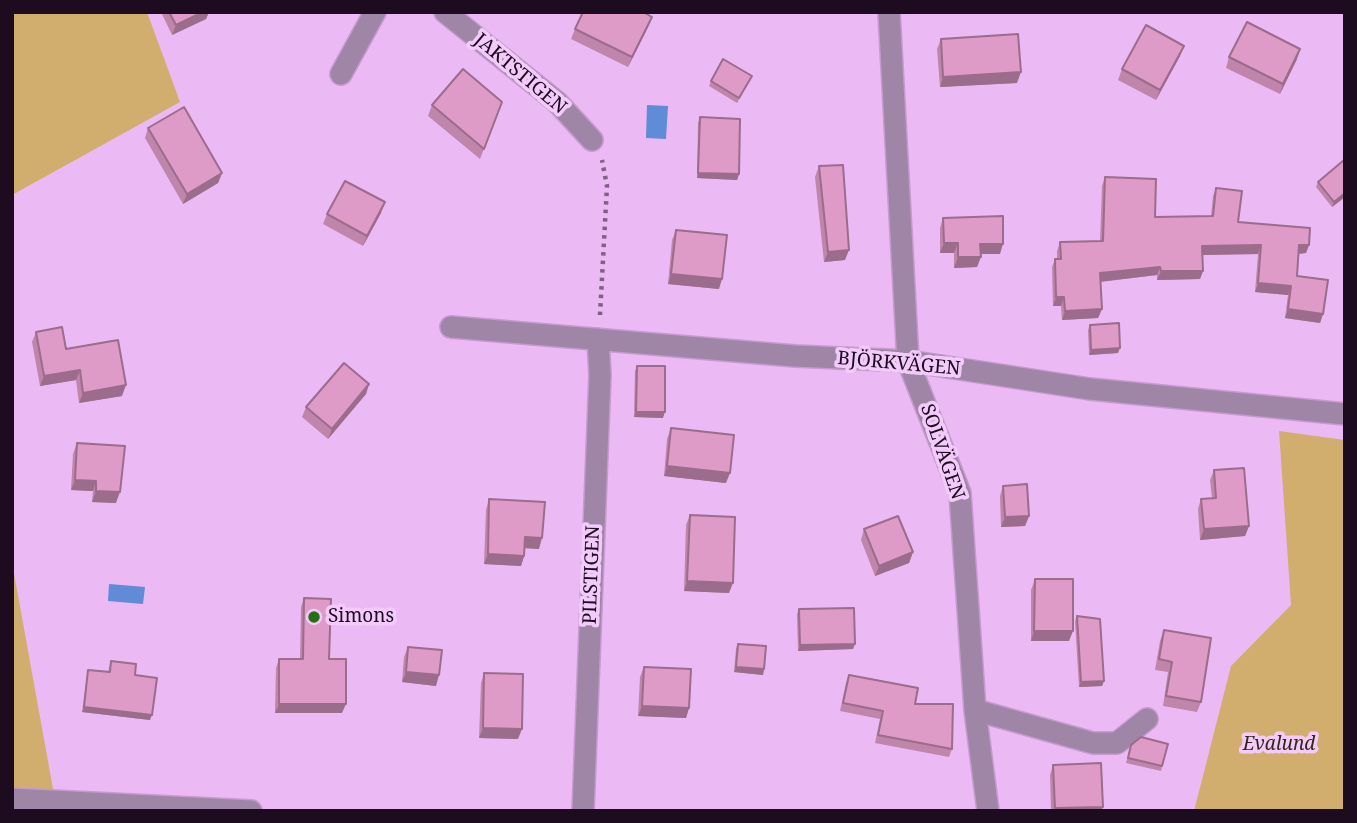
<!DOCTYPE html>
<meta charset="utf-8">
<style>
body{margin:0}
#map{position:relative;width:1357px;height:823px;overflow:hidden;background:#ebbaf5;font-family:"Noto Serif",serif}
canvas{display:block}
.frame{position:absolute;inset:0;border:14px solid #1d0b20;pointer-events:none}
</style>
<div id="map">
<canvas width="1357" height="823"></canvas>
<div class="frame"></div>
</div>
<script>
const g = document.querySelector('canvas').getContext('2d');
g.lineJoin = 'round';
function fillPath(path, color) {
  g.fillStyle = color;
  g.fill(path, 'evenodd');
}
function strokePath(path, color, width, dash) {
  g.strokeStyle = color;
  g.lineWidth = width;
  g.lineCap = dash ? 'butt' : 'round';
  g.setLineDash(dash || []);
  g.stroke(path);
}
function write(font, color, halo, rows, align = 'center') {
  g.font = font + ' "Noto Serif",serif';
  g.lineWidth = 7;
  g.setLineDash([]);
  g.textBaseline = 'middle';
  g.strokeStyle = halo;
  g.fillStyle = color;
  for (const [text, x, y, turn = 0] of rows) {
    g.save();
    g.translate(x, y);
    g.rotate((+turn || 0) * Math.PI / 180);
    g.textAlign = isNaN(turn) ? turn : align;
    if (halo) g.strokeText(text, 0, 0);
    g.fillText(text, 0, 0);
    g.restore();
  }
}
fillPath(new Path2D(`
 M12,12h135l33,90 -168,93z
 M1279,431l66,9v371h-151l37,-145 60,-61z
 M12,562l45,249h-45z`), '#d2ae6e');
fillPath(new Path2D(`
 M647,105l21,1 -2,33 -20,-1z
 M109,584l36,3 -2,17 -35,-3z`), '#5f8bd7');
const minor = new Path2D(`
 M445,12l112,90 35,38
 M889,12l19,349 52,132 15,217 13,101
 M341,74l34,-62
 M451,327l344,29 113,5 182,28 255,25
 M975,710l118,33h24l30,-24
 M12,799l239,12
 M583,811l17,-436 -2,-36`);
strokePath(minor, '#c69acf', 24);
strokePath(new Path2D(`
 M600,315l7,-129 -5,-26`), '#816087', 4.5, [3.5, 5]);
strokePath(minor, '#a086a6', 21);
fillPath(new Path2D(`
 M161,12h48l-3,7 -34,16z
 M652,17l-4,10 -20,40 -57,-28 4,-10z
 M941,39l76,44 -77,4 -3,-38z
 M1180,56l-24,44 -38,-20 4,-11z
 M1229,57l68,2 -17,35 -54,-26z
 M752,76l-15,27 -28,-17 2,-5z
 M502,102l-22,57 -52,-43 4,-11z
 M700,117l39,57 -2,6 -40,-2 1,-55z
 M148,128l74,45 -4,10 -35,21 -38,-66z
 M1345,161v36l-13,10 -16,-20 2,-5z
 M819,166l26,94 -21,2 -9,-85z
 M1105,177l50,40h56l2,-21 3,-8 22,34 71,23 -3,8 -8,1 -1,22 26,38 -3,9 -35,-5 3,-23 -33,-3 3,-38 -55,1v16l-3,8 -43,1v-5l-56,7 1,27 -4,9 -36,2 -1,-14h-8l-1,-39 3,-8h2v-8l3,-9 40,-1 2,-55z
 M381,213l-18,33 -40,-22 4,-10z
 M943,218l57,36h-19l-4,13 -23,1v-15h-14v-25z
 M676,230l43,59 -51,-5 4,-44z
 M1090,325l28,28 -29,2 -1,-25z
 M36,332l30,17 56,47 -43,7 -3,-23 -36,6 -8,-44z
 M637,366l26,52 -29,-1 1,-46z
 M369,384l-3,10 -38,45 -26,-22 4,-10z
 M671,428l55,55 -62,-7 3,-37z
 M77,443l39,60 -24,-1 1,-11 -22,-1 2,-36z
 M1214,470l35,56 -4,10 -45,4 -2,-31 3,-10 11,-1 -2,-18z
 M1003,486l26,30 -4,10 -24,1 -1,-31z
 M489,499l50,50 -14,-1 -1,8 -3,10 -37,-2 2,-54z
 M690,515l39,78 -45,-2 2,-66z
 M864,529l49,23 -4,11 -34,13 -14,-36z
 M1035,579l34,62h-38v-51z
 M304,598l25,61 13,54h-67l1,-45 3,-9h21l1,-52z
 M799,609l54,40 -55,2 -1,-37z
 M1077,616l27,65 -2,5 -23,1 -4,-66z
 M1164,630l37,72 -4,10 -34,-6 5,-34 -13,-2 5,-29z
 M738,644l26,25 -1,6 -29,-3 2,-23z
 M408,647l28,39 -34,-4 2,-25z
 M111,661l24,14 15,45 -68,-8 5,-37 1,-5 20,2z
 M644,667l45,41 -3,10 -48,-2 2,-39z
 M484,673l34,66 -39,-1 2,-55z
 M849,675l66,29 37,45 -3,8 -74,-14 5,-24 -40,-8 6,-28z
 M1131,745l31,21 -1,5 -35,-8z
 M1053,765l50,42 -2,4h-50l-1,-36z`), '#bf85ab');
fillPath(new Path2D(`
 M203,12h6l-3,7 -34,16 4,-10z
 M652,17l-4,10 -20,40 4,-10z
 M1184,46l-4,10 -24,44 4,-10z
 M1300,49l-3,10 -17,35 3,-10z
 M1021,72l-4,11 -77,4 3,-10z
 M222,173l-4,10 -35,21 4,-10z
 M698,173l41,1 -2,6 -40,-2z
 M1345,193v4l-13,10 2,-5z
 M385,202l-4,11 -18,33 4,-10z
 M944,243h14l-4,10h-14z
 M980,244h23l-3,10h-23z
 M1261,245l-3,9 -59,1 3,-9z
 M1299,245h10l-3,8 -10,1z
 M849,250l-4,10 -21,2 4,-10z
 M958,257h23l-4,10 -23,1z
 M1160,267l-3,8 -60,7 3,-9z
 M1161,271h42l-3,8 -43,1z
 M671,274l51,5 -3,10 -51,-5z
 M1258,283l33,3 -3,9 -33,-3z
 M1056,297h8l-3,9h-8z
 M1102,309l-4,9 -36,2 3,-9z
 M1288,309l35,5 -3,9 -35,-5z
 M1120,348l-2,5 -29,2 2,-5z
 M80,370l-4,10 -36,6 4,-10z
 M369,384l-3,10 -38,45 4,-10z
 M126,385l-4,11 -43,7 4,-10z
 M636,412h29l-2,6 -29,-1z
 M667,466l63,7 -4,10 -62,-7z
 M75,480l21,1 -3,10 -22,-1z
 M96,491l24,1 -4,11 -24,-1z
 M1029,516l-4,10 -24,1 4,-10z
 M1249,526l-4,10 -45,4 4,-11z
 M525,537l17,1 -3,11 -17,-1z
 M913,552l-4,11 -34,13 4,-10z
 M488,554l36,2 -3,10 -37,-2z
 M687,581l46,2 -4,10 -45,-2z
 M1034,631h39l-4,10h-38z
 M855,644l-2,5 -55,2 2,-6z
 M736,667l28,2 -1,6 -29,-3z
 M406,672l33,3 -3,11 -34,-4z
 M1104,681l-2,5 -23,1 2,-5z
 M279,704h67l-4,9h-67z
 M642,706l47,2 -3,10 -48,-2z
 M84,707l68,8 -2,5 -68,-8z
 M483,728l39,1 -4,10 -39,-1z
 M1103,807l-2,4h-47l1,-3z`), '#9b6c8b');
const building = new Path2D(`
 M169,12h34l-27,13z
 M583,12h60l9,5 -20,40 -57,-28z
 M1247,22l53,27 -17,35 -54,-27z
 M1146,25l38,21 -24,44 -38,-21z
 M1018,34l3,38 -78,5 -2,-38z
 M723,59l29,17 -13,22 -28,-17z
 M463,69l39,33 -18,47 -52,-44z
 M184,107l38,66 -35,21 -39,-66z
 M700,117l40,2 -1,55 -41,-1z
 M1344,160l1,33 -11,9 -16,-20z
 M843,165l6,85 -21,2 -9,-86z
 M1105,177l51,2 -1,38 58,-1 3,-28 26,3 -4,31 72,6 -1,17h-10l-2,31 31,4 -5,34 -35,-5 3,-23 -33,-3 3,-38 -59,1 1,25h-42l-1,-4 -60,6 2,36 -37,2 -1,-14h-8l-1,-38h6l-1,-17 43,-1z
 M345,181l40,21 -18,34 -40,-22z
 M1003,216v28h-23l1,13h-23v-14h-14l-1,-25z
 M676,230l51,5 -5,44 -51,-5z
 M1119,323l1,25 -29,2 -1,-25z
 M62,327l4,22 52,-9 8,45 -43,8 -3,-23 -36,6 -8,-44z
 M344,363l25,21 -37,45 -26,-22z
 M637,366h28v46h-29z
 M671,428l63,7 -4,38 -63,-7z
 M77,443l48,3 -5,46 -24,-1v-10l-21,-1z
 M1244,468l5,58 -45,3 -3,-30 15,-1 -2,-28z
 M1027,484l2,32 -24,1 -2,-31z
 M489,499l56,3 -3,36 -17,-1 -1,19 -36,-2z
 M690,515l45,2 -2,66 -46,-2z
 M898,516l15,36 -34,14 -15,-37z
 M1035,579h38v52h-39z
 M304,598l27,1 -2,60h17v45h-67v-45h24z
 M854,608l1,36 -55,1 -1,-36z
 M1077,616l23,3 4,62 -23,1z
 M1164,630l47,8 -10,64 -35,-6 6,-34 -13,-3z
 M738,644l28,2 -2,23 -28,-2z
 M408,647l34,3 -3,25 -33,-3z
 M111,661l25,3 -1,11 22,3 -5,37 -68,-8 4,-37 22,2z
 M644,667l47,2 -2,39 -47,-2z
 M484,673l39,1 -1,55 -39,-1z
 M849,675l69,13 -3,16h38l-1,45 -74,-14 5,-24 -40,-8z
 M1141,737l27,7 -6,22 -34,-8 3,-13z
 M1101,763l2,44 -48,1 -2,-43z`);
fillPath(building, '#de9bc7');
strokePath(building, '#9b6c8b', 2);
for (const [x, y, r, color] of [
 [314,617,7,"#247013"]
]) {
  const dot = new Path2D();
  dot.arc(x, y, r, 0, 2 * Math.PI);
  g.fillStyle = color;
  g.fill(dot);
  strokePath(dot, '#f3cbfb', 2.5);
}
write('19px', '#1d0b20', '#f3cbfb', [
 ["JAKTSTIGEN",520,74,40],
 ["BJÖRKVÄGEN",899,364,5],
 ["SOLVÄGEN",942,452,71],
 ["PILSTIGEN",592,575,-88]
]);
write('19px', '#1d0b20', '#f3cbfb', [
 ["Simons",328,617]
], 'left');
write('italic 19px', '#312717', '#f3cbfb', [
 ["Evalund",1279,745]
]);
</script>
